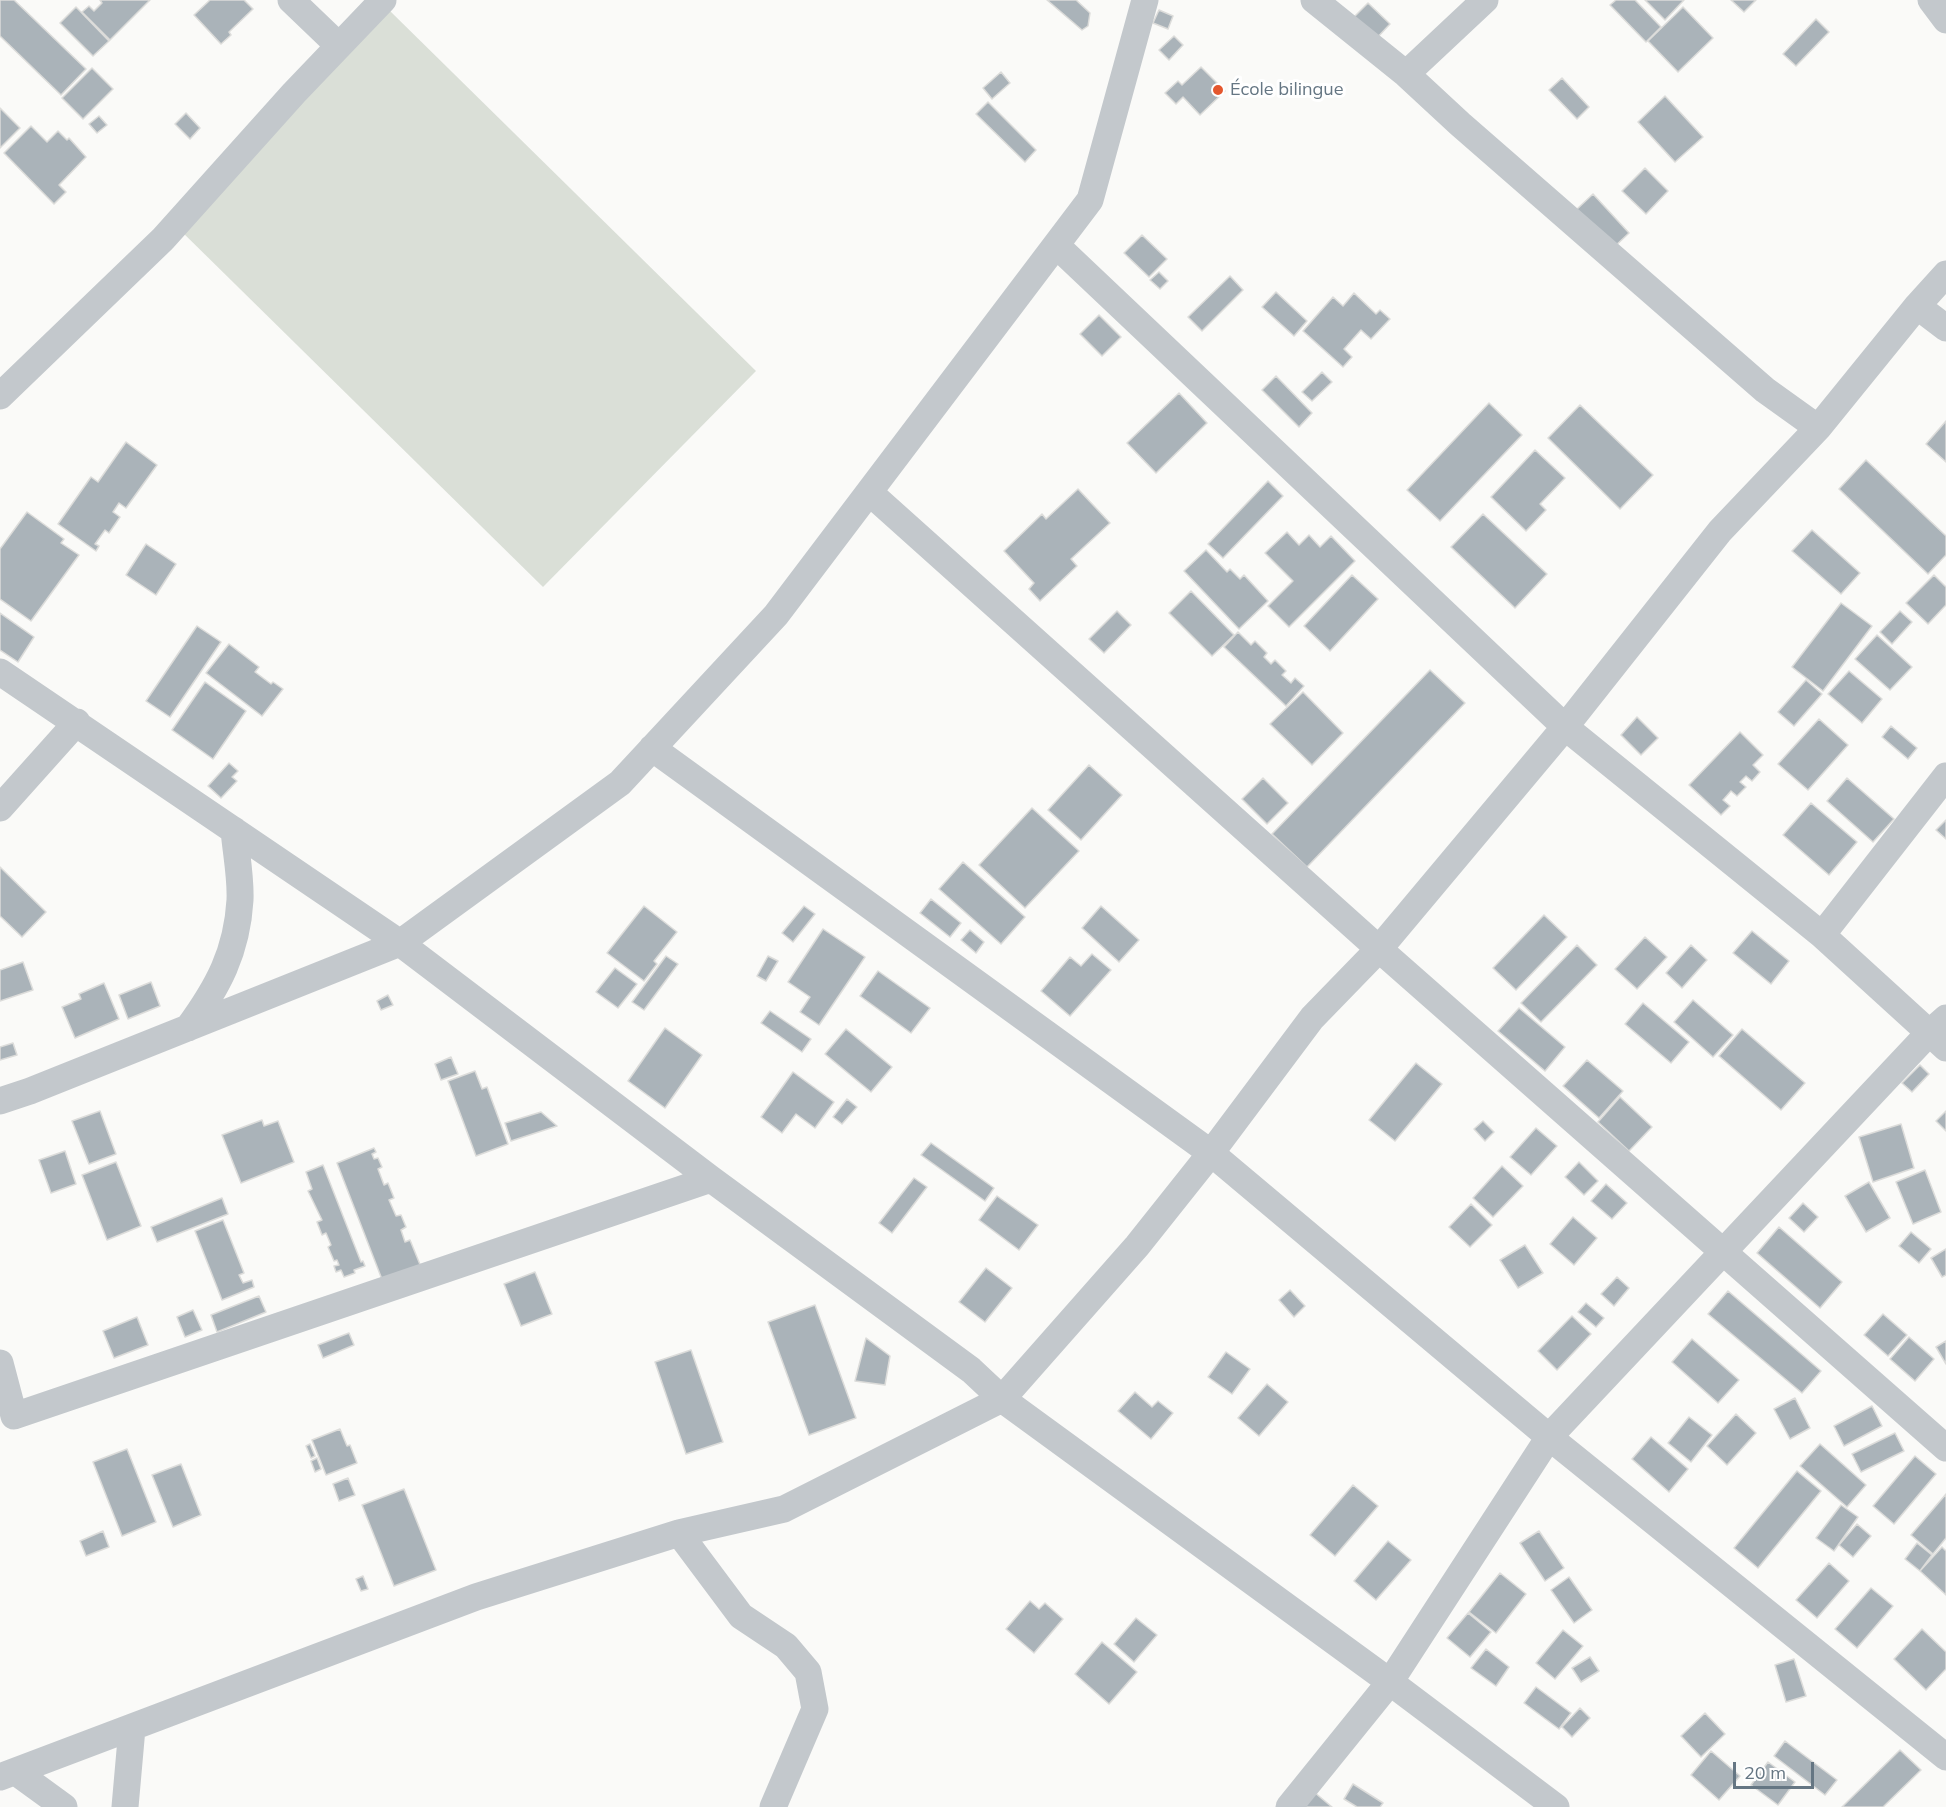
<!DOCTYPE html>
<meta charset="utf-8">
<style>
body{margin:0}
#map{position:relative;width:1946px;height:1807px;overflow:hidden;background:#fafaf8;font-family:Mulish,sans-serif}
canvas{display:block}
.scale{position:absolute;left:1733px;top:1762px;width:81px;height:27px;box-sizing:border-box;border:3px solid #657683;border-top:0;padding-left:8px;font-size:18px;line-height:21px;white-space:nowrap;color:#657683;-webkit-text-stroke:4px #fff;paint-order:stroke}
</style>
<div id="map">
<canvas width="1946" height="1807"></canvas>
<div class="scale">20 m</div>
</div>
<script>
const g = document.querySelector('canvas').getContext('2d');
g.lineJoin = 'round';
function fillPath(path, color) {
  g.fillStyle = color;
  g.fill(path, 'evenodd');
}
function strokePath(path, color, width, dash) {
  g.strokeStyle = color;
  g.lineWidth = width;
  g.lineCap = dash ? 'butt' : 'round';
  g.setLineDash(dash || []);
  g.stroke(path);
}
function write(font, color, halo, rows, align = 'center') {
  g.font = font + ' Mulish,sans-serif';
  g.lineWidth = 6;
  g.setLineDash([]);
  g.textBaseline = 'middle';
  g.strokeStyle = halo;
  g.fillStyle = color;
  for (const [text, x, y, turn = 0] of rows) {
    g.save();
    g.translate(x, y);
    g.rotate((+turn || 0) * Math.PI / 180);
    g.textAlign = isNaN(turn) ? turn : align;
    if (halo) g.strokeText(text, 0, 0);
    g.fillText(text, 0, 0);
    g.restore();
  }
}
fillPath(new Path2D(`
 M389,10l367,361 -213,216 -367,-361z`), '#dadfd7');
const building = new Path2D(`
 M0,0h14l72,69 -25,26 -61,-59z
 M100,0h50l-40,40 -28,-28 7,-6 5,5 8,-8z
 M210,0h34l9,9 -24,23 2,3 -10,9 -27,-29z
 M1047,0h29l14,13 -2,13 -6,4z
 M1616,0h19l26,27 -15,15 -36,-37z
 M1645,0h39l-19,20z
 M1731,0h25l-12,12z
 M1368,3l22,21 -16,17 -22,-22z
 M76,7l33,34 -16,15 -33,-33z
 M1683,7l30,31 -35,34 -30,-31z
 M1159,10l14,6 -5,13 -15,-6z
 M1816,19l13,13 -33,34 -13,-12z
 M1174,36l9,9 -14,15 -10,-10z
 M1201,67l24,24 -25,24 -17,-18 -7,7 -11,-11 13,-12 4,4z
 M92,68l21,21 -30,30 -21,-21z
 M1001,72l9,11 -18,16 -9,-11z
 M1562,78l27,29 -12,12 -28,-29z
 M1665,96l38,41 -28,25 -37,-40z
 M988,102l48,48 -11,12 -49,-48z
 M0,108l20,20 -20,20z
 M186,113l14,15 -10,11 -15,-15z
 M99,116l8,9 -10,8 -8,-9z
 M31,126l16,16 11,-11 9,9 2,-2 17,19 -27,28 7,7 -12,12 -50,-51z
 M1645,168l23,23 -22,23 -24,-23z
 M1593,194l36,39 -17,16 -36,-39z
 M1142,235l25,24 -18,18 -25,-24z
 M1159,272l9,9 -8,8 -10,-9z
 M1230,276l13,14 -41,41 -14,-14z
 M1276,292l31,29 -13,15 -32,-29z
 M1354,293l22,21 4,-4 10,9 -19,20 -10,-9 -17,19 8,8 -9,10 -40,-36 30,-34 10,9z
 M1099,315l22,22 -19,19 -22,-22z
 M1322,372l10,10 -20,19 -10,-9z
 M1276,376l36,37 -13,14 -37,-37z
 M1179,393l28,30 -51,50 -29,-30z
 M1489,403l33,32 -82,86 -33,-31z
 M1580,405l73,70 -33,34 -72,-71z
 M1946,421v41l-20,-18z
 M126,442l31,23 -31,43 -7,-5 -6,9 7,5 -11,16 -4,-3 -10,14 4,2 -3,5 -38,-27 33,-47 7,5z
 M1535,450l30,28 -25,26 6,6 -20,21 -35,-34z
 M1866,460l80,76v19l-18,19 -89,-85z
 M1268,481l15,15 -60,62 -15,-14z
 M1078,489l32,34 -39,36 6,7 -37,35 -11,-12 5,-6 -30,-32 38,-37 4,5z
 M27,512l37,27 -3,4 18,12 -48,66 -31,-22v-50z
 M1483,514l64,60 -32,34 -64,-61z
 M1812,530l48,43 -19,21 -49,-43z
 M1287,532l12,13 10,-10 11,12 11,-11 24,25 -66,66 -21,-21 25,-25 -28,-28z
 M146,544l30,20 -20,31 -30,-20z
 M1206,550l21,22 3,-3 10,10 4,-4 24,26 -29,28 -55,-58z
 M1352,575l26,24 -48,52 -26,-25z
 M1934,575l12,12v18l-18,19 -22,-21z
 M1191,591l43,44 -22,21 -43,-43z
 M1841,603l31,23 -49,65 -31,-24z
 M1117,611l14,14 -27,28 -15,-14z
 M1900,611l12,11 -20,22 -12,-12z
 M0,613l34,24 -16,25 -18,-12z
 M197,626l24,16 -51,75 -24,-16z
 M1238,632l13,13 4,-4 12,12 -3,4 7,7 4,-4 11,11 -4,4 9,8 4,-5 9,8 -18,20 -62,-59z
 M1877,635l35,32 -22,23 -35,-31z
 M229,644l30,23 -4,5 16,12 2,-2 10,7 -21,27 -56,-43z
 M1430,670l35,33 -158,164 -35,-33z
 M1849,671l33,28 -20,24 -34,-29z
 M1806,680l16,14 -28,32 -16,-14z
 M205,682l41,29 -33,48 -41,-29z
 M1303,692l40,41 -31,32 -42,-41z
 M1637,717l21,21 -17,17 -20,-20z
 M1819,719l29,26 -40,45 -30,-26z
 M1891,726l26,22 -9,11 -26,-22z
 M1740,732l23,23 -10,10 7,7 -8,9 -6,-5 -6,6 6,5 -9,9 -6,-5 -8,9 7,6 -9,9 -32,-30z
 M229,763l9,8 -6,6 5,4 -16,17 -13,-12z
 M1089,765l33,30 -41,45 -33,-30z
 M1263,778l25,25 -21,21 -25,-25z
 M1847,778l47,41 -21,23 -46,-41z
 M1811,803l46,39 -28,33 -46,-40z
 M1032,808l47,43 -54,57 -46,-43z
 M1946,820v19l-10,-9z
 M963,862l62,55 -24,27 -62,-55z
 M0,867l46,45 -24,25 -22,-21z
 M931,899l30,24 -11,14 -30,-24z
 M644,906l33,26 -23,29 3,3 -13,17 -37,-28z
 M804,906l11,8 -22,28 -11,-9z
 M1101,906l38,34 -20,22 -37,-34z
 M1544,915l23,22 -51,53 -23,-22z
 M823,929l42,28 -46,68 -19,-13 10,-15 -22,-15z
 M970,930l14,12 -8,11 -15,-13z
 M1752,931l37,30 -18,23 -38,-31z
 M1645,937l22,20 -30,32 -22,-20z
 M1577,945l20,20 -56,57 -20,-19z
 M1691,945l16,15 -25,28 -16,-15z
 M1092,954l19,16 -41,46 -29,-25 29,-34 11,9z
 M666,956l12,8 -34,46 -12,-8z
 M768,956l10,5 -12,20 -9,-5z
 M23,962l10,28 -33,11v-31z
 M615,968l22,16 -19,24 -22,-16z
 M878,971l52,37 -19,25 -51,-37z
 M151,982l9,24 -32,13 -9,-24z
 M104,983l15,36 -44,19 -13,-31 19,-8 -2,-5z
 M388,995l5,10 -12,5 -4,-9z
 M1693,1000l40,35 -20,22 -39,-35z
 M1643,1003l46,39 -18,21 -46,-39z
 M1519,1008l46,39 -20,24 -47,-40z
 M770,1011l41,28 -9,13 -41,-29z
 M665,1028l37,27 -37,53 -37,-27z
 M846,1029l46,38 -21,25 -46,-38z
 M1742,1029l63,54 -24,27 -62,-54z
 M13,1043l4,12 -17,5v-13z
 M451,1057l7,17 -17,6 -6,-16z
 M1587,1060l36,31 -24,27 -36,-32z
 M1416,1063l26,21 -47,57 -26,-21z
 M1920,1065l9,9 -17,18 -10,-9z
 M475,1071l7,18 5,-2 21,57 -32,12 -28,-75z
 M793,1072l41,30 -19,26 -19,-14 -14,19 -21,-16z
 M1620,1097l32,30 -23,24 -31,-29z
 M847,1099l10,8 -15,17 -9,-7z
 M100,1111l16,43 -27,10 -17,-43z
 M1946,1111v20l-10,-10z
 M541,1112l16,14 -46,15 -6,-18z
 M262,1120l2,6 14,-5 16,41 -53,21 -19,-48z
 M1483,1121l11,11 -9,9 -11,-12z
 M1901,1124l13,44 -41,14 -14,-45z
 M1536,1128l21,18 -26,29 -21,-18z
 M931,1143l63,45 -9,13 -64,-46z
 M374,1148l2,4 -4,2 2,5 4,-1 4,9 -4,2 6,16 4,-2 6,15 -5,2 7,16 5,-1 5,12 -5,3 4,12 5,-2 11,27 -38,15 -46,-119z
 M65,1151l11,33 -25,9 -12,-33z
 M116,1162l25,64 -34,14 -25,-65z
 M1579,1162l19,19 -14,14 -19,-18z
 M323,1165l38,97 2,-1 2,5 -11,4 1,3 -11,4 -3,-7 -5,2 -2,-6 5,-1 -2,-5 -3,1 -6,-14 3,-2 -5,-12 -4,2 -5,-13 5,-2 -14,-29 4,-2 -6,-17z
 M1502,1166l21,20 -30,31 -20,-19z
 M1925,1170l16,42 -28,12 -17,-42z
 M914,1178l13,9 -35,46 -13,-10z
 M1869,1182l21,36 -24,14 -21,-36z
 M1606,1184l21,19 -15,16 -21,-18z
 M997,1196l41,29 -19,25 -40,-30z
 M222,1198l6,16 -71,28 -6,-15z
 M1803,1203l15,14 -14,15 -15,-14z
 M1471,1204l21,21 -22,22 -21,-20z
 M1573,1217l24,21 -23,27 -24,-21z
 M223,1220l21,53 -5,2 4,8 9,-3 2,7 -32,13 -27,-69z
 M1779,1227l63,55 -22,26 -63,-55z
 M1911,1232l20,17 -12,14 -20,-17z
 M1525,1245l18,28 -25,15 -18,-28z
 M1946,1249v26l-4,2 -11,-19z
 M986,1268l26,20 -27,34 -26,-20z
 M535,1272l17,42 -31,12 -17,-42z
 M1617,1277l12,11 -15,18 -13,-12z
 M1290,1290l15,16 -11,11 -15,-17z
 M1728,1291l93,80 -19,22 -94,-79z
 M259,1296l7,16 -49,20 -6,-17z
 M1586,1303l18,15 -8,9 -18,-15z
 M815,1305l41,113 -47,17 -41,-113z
 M193,1310l9,20 -17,7 -8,-20z
 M1883,1314l24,21 -19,21 -24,-21z
 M1572,1316l19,18 -34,36 -19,-19z
 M137,1317l11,28 -34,13 -11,-27z
 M349,1333l5,12 -31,13 -5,-13z
 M1909,1337l25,22 -19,22 -25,-22z
 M866,1338l24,18 -5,29 -30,-4z
 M1692,1339l47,41 -21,23 -46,-41z
 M1946,1341v23l-10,-17z
 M691,1350l32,92 -37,12 -31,-92z
 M1226,1352l24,17 -18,25 -24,-17z
 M1267,1384l21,18 -29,34 -21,-18z
 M1135,1392l17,15 6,-6 15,12 -22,26 -33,-28z
 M1795,1398l15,30 -20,11 -16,-30z
 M1872,1406l10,20 -38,20 -10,-20z
 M1736,1414l20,19 -29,32 -20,-19z
 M1689,1417l23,18 -21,27 -23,-19z
 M340,1429l7,17 3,-1 7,18 -31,12 -14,-35z
 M1895,1433l9,18 -43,21 -9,-18z
 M1651,1437l37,32 -19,23 -37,-33z
 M310,1444l5,12 -4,2 -5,-12z
 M1820,1444l46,41 -19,22 -47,-41z
 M127,1449l29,73 -34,14 -29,-74z
 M1915,1456l21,18 -42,50 -21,-18z
 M317,1458l4,11 -6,3 -4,-11z
 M181,1464l20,51 -28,12 -21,-52z
 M1797,1471l24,20 -63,77 -24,-20z
 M348,1478l7,17 -16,6 -6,-17z
 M1353,1485l25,21 -43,50 -25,-21z
 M404,1489l32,81 -42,16 -32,-81z
 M1946,1494v44l-13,16 -22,-19z
 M1841,1505l17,12 -24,34 -18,-13z
 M1857,1524l14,12 -18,21 -14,-12z
 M103,1531l6,16 -23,9 -6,-15z
 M1539,1531l25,37 -19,13 -25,-38z
 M1388,1541l23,19 -35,40 -22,-19z
 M1917,1543l15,12 -12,16 -15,-12z
 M1942,1547l4,4v44l-26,-24z
 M1829,1563l20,18 -32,37 -21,-18z
 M1500,1573l26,21 -30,39 -27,-21z
 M363,1576l5,13 -7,2 -5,-12z
 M1569,1577l23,33 -18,13 -23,-33z
 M1871,1588l22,18 -36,42 -22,-19z
 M1030,1601l9,8 6,-6 18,16 -29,34 -28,-24z
 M1468,1613l23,19 -21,25 -23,-19z
 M1136,1618l21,17 -23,27 -20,-18z
 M1922,1629l24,23v17l-20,21 -32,-31z
 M1563,1630l20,16 -28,33 -19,-16z
 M1102,1642l35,30 -28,32 -34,-30z
 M1486,1649l23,18 -13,19 -25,-18z
 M1590,1657l9,14 -18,11 -9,-14z
 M1794,1659l12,37 -20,6 -11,-37z
 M1536,1687l35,26 -12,16 -35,-26z
 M1580,1708l10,10 -18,19 -10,-10z
 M1705,1713l20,21 -24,23 -20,-21z
 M1785,1741l52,39 -12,15 -51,-39z
 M1900,1750l21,20 -38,37h-41z
 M1711,1751l29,25 -21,24 -28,-25z
 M1768,1762l27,20 -17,23 -27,-20z
 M1353,1784l30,19 -3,4h-23l-13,-8z
 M1314,1792l18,15h-31z`);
fillPath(building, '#aab3b9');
strokePath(building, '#dcdcda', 1.5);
strokePath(new Path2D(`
 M291,0l48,46
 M1314,0l92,74 54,50 305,266 53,38 99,-122 29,-32
 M1931,0l15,20
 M1406,74l79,-74
 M1056,245l509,482 257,208 124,113
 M1917,306l29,22
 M0,396l163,-157 131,-146 89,-93
 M869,492l510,457 567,499
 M0,672l400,271 311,236 260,191 31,29 388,283 166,125
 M652,748l559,405 338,284 397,320
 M0,808l77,-86
 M1822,935l124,-159
 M188,1028c30,-41 49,-76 52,-128 1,-23 -4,-47 -6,-70
 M0,1101l30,-10 370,-148 220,-160 156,-168 314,-415 55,-200
 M0,1363l14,53 697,-237
 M679,1533l62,83 45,30 22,26 7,37 -42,98
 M16,1772l48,35
 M0,1777l476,-180 203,-64 105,-24 218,-110 135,-153 74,-93 101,-135 67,-69 186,-222 155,-196 98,-103
 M125,1807l7,-79
 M1289,1807l101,-125 159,-245 380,-404 17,-15`), '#c3c8cc', 27);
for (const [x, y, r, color] of [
 [1218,90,6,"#e4572e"]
]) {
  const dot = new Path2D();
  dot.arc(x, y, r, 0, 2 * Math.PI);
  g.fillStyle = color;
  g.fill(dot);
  strokePath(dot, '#fff', 2);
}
write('18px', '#657683', '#fff', [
 ["École bilingue",1230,90]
], 'left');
</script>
